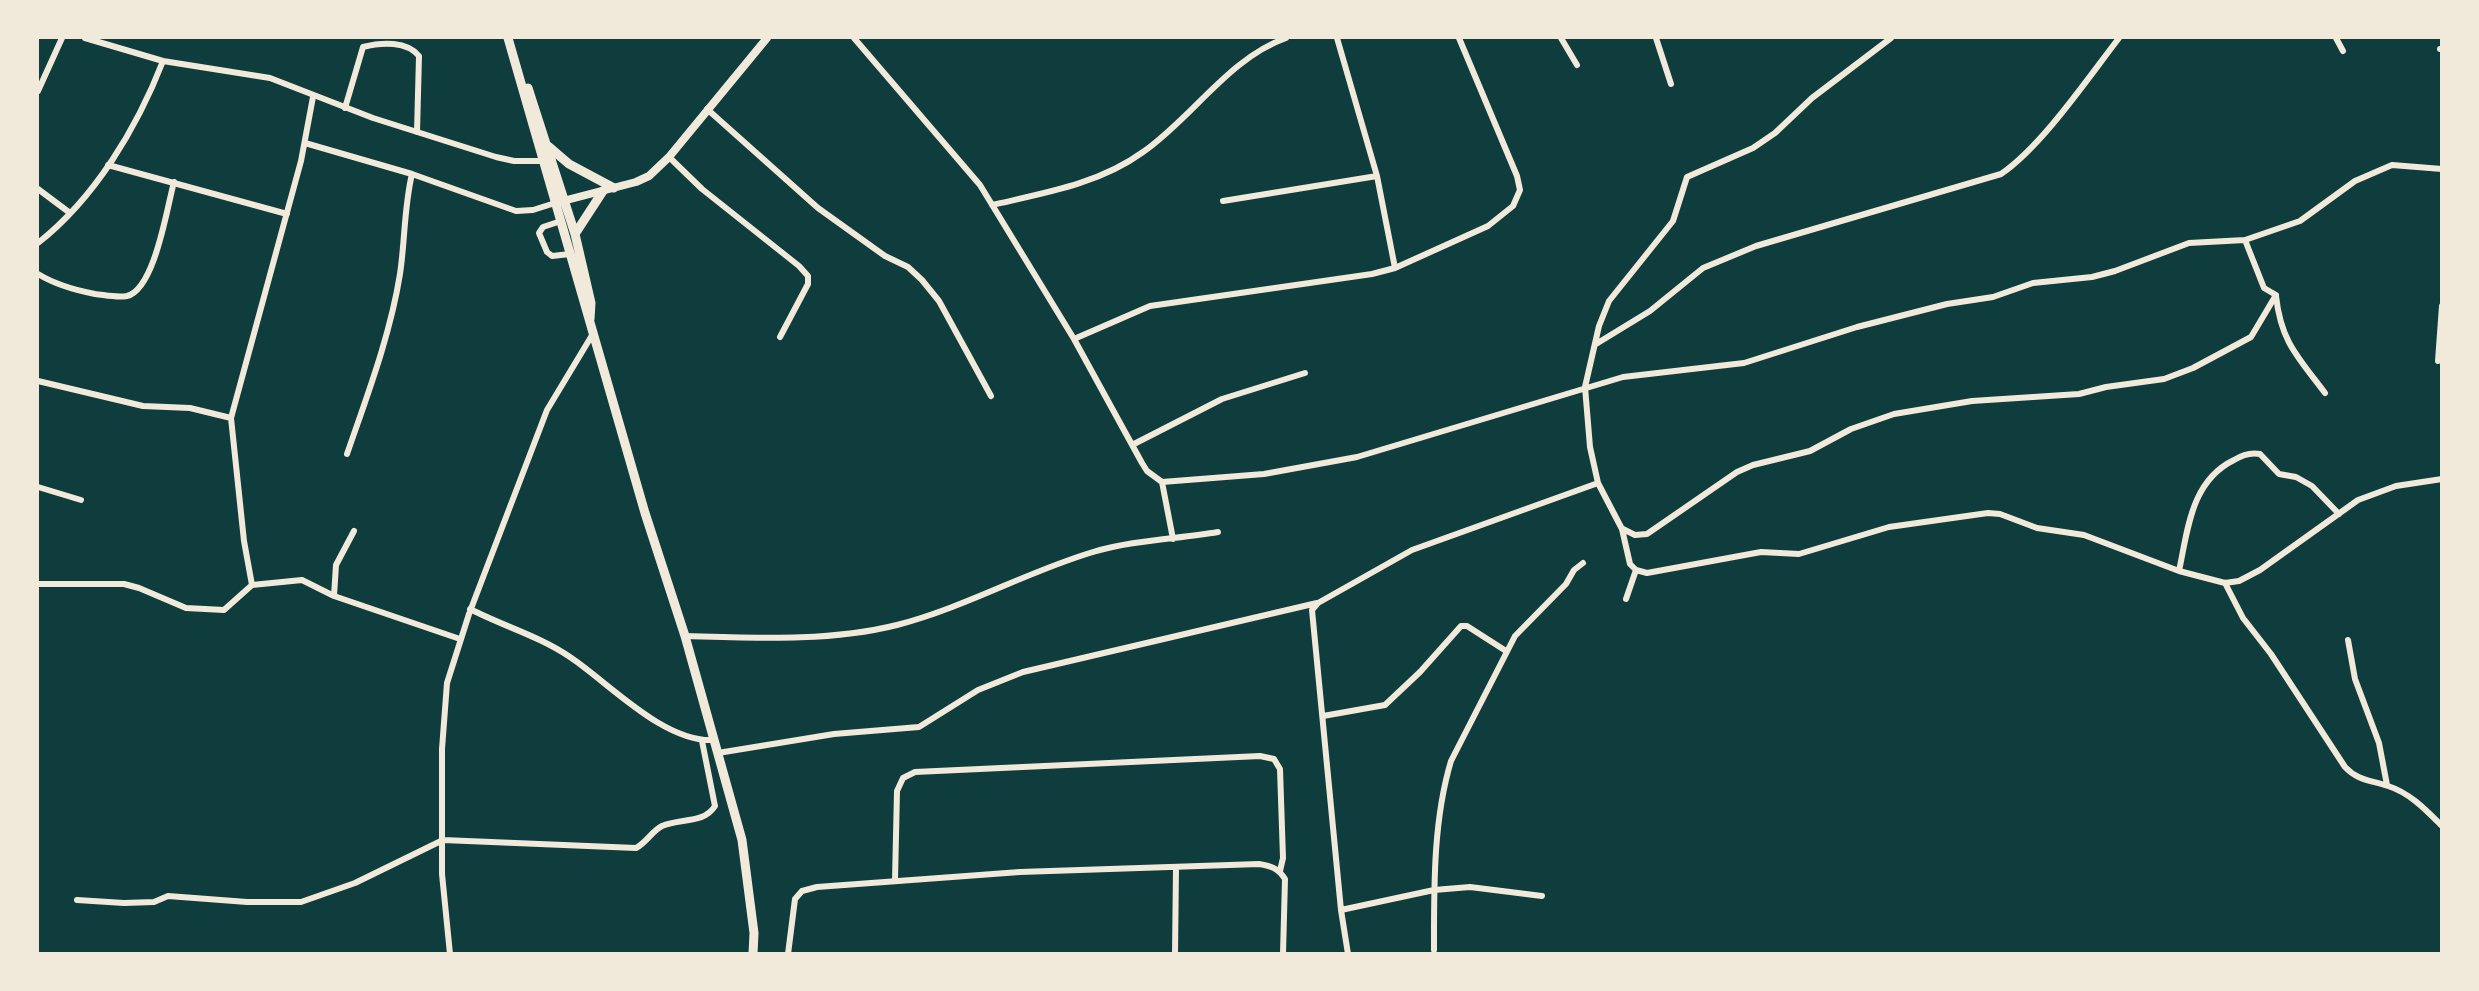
<!DOCTYPE html>
<style>
body{margin:0}
#map{position:relative;width:2479px;height:991px;overflow:hidden;background:#0f3d3e;font-family:Karla,sans-serif}
canvas{display:block}
.frame{position:absolute;inset:0;border:39px solid #f1e9da;pointer-events:none}
</style>
<div id="map">
<canvas width="2479" height="991"></canvas>
<div class="frame"></div>
</div>
<script>
const g = document.querySelector('canvas').getContext('2d');
g.lineJoin = 'round';
function strokePath(path, color, width, dash) {
  g.strokeStyle = color;
  g.lineWidth = width;
  g.lineCap = dash ? 'butt' : 'round';
  g.setLineDash(dash || []);
  g.stroke(path);
}
strokePath(new Path2D(`
 M85,38l78,23 107,17 103,40 123,39 18,4h28
 M854,38l126,147 94,154 68,124 5,8 15,11 102,-8 93,-17 266,-80 121,-14 113,-36 90,-23 46,-7 40,-14 59,-6 23,-6 74,-28 56,-3 55,-19 55,-40 37,-16 50,4
 M1337,38l40,138 18,92
 M1561,38l16,27
 M1656,38l15,46
 M1891,38l-79,60 -37,35 -22,15 -66,29 -14,44 -64,80 -10,25 -14,61 5,60 8,36 24,46 8,35 6,6 11,3 114,-21 38,2 90,-27 99,-14 12,1 37,14 47,7 95,36 46,12 14,-2 21,-11 98,-70 38,-14 46,-7
 M2336,38l7,13
 M2440,49h2
 M38,91l24,-53
 M345,108l18,-61c19,-5 44,-6 56,9l-2,76
 M707,109l111,99 67,48 23,11 14,13 17,21 52,95
 M305,143l107,31 104,37 17,-1 22,-7
 M669,157l33,32 97,77 9,10v8l-28,53
 M108,165l179,49
 M38,189l32,24
 M1223,201l154,-25
 M992,205c52,-12 107,-21 151,-53 49,-34 86,-94 143,-114
 M561,221l-18,6 -4,6 8,19 5,4 18,-2
 M2245,240l19,48 12,7
 M38,243c57,-45 99,-115 125,-182
 M38,274c18,11 36,16 57,20 10,1 22,4 32,2 28,-7 40,-89 47,-114
 M2276,296c5,46 22,61 49,97
 M1074,339l76,-33 222,-32 23,-6 93,-42 25,-20 7,-16 -3,-14 -58,-138
 M1596,344l54,-33 53,-43 53,-22 245,-72c41,-28 87,-96 118,-136
 M2438,361l4,-55
 M38,381l105,25 47,2 41,10
 M1132,445l90,-46 83,-26
 M347,454c20,-58 43,-118 53,-180 5,-33 4,-67 12,-100
 M1162,482l11,57
 M38,487l43,13
 M1623,529l12,6 12,-1 90,-62 16,-7 57,-14 41,-22 43,-15 78,-13 107,-7 27,-7 58,-8 29,-11 58,-31 25,-42
 M2179,571c9,-42 12,-90 55,-111 8,-5 16,-8 26,-6l19,20 17,3 16,9 27,28
 M2225,583l18,35 28,36 74,113c13,14 26,13 43,19 22,7 38,24 54,40
 M38,584h86l15,4 47,20 38,2 28,-25 -8,-44 -13,-123 70,-257 12,-64
 M252,585l50,-5 32,16 126,43
 M334,596l2,-31 18,-34
 M1626,599l10,-29
 M470,609c33,17 69,27 100,48 39,26 94,86 144,83
 M685,636c70,2 144,6 212,-11 69,-18 129,-53 196,-73 40,-12 84,-13 125,-20
 M2348,640l7,39 24,64 8,42
 M1323,716l62,-11 35,-33 41,-46h6l39,25
 M718,753l116,-19 85,-7 59,-37 45,-18 294,-69
 M895,880l2,-89 6,-13 12,-6 345,-16 14,3 6,10 3,89 -3,13
 M77,900l47,3 30,-1 14,-6 79,6h54l54,-19 88,-43 193,8c11,-6 16,-17 26,-22 18,-8 42,-2 53,-20l-13,-65
 M1341,910l93,-20 36,-3 72,9
 M1434,950c0,-62 -1,-129 17,-189l64,-125 51,-52 8,-14 9,-7
 M450,954l-8,-80v-125l5,-66 22,-69 78,-204 47,-78
 M788,954l7,-55 7,-8 15,-4 203,-15 239,-8c12,2 19,4 26,15l-2,75
 M1175,954l1,-86
 M1348,954l-7,-44 -29,-300 6,-7 94,-53 186,-67`), '#f1e9da', 6);
strokePath(new Path2D(`
 M559,202l77,-20 13,-6 20,-19 98,-119`), '#f1e9da', 8);
strokePath(new Path2D(`
 M508,38l137,475 40,123 57,204 12,93 -1,21
 M528,88l47,146 16,69 -1,16
 M548,146l21,18 45,24
 M575,234l28,-43`), '#f1e9da', 9);
</script>
